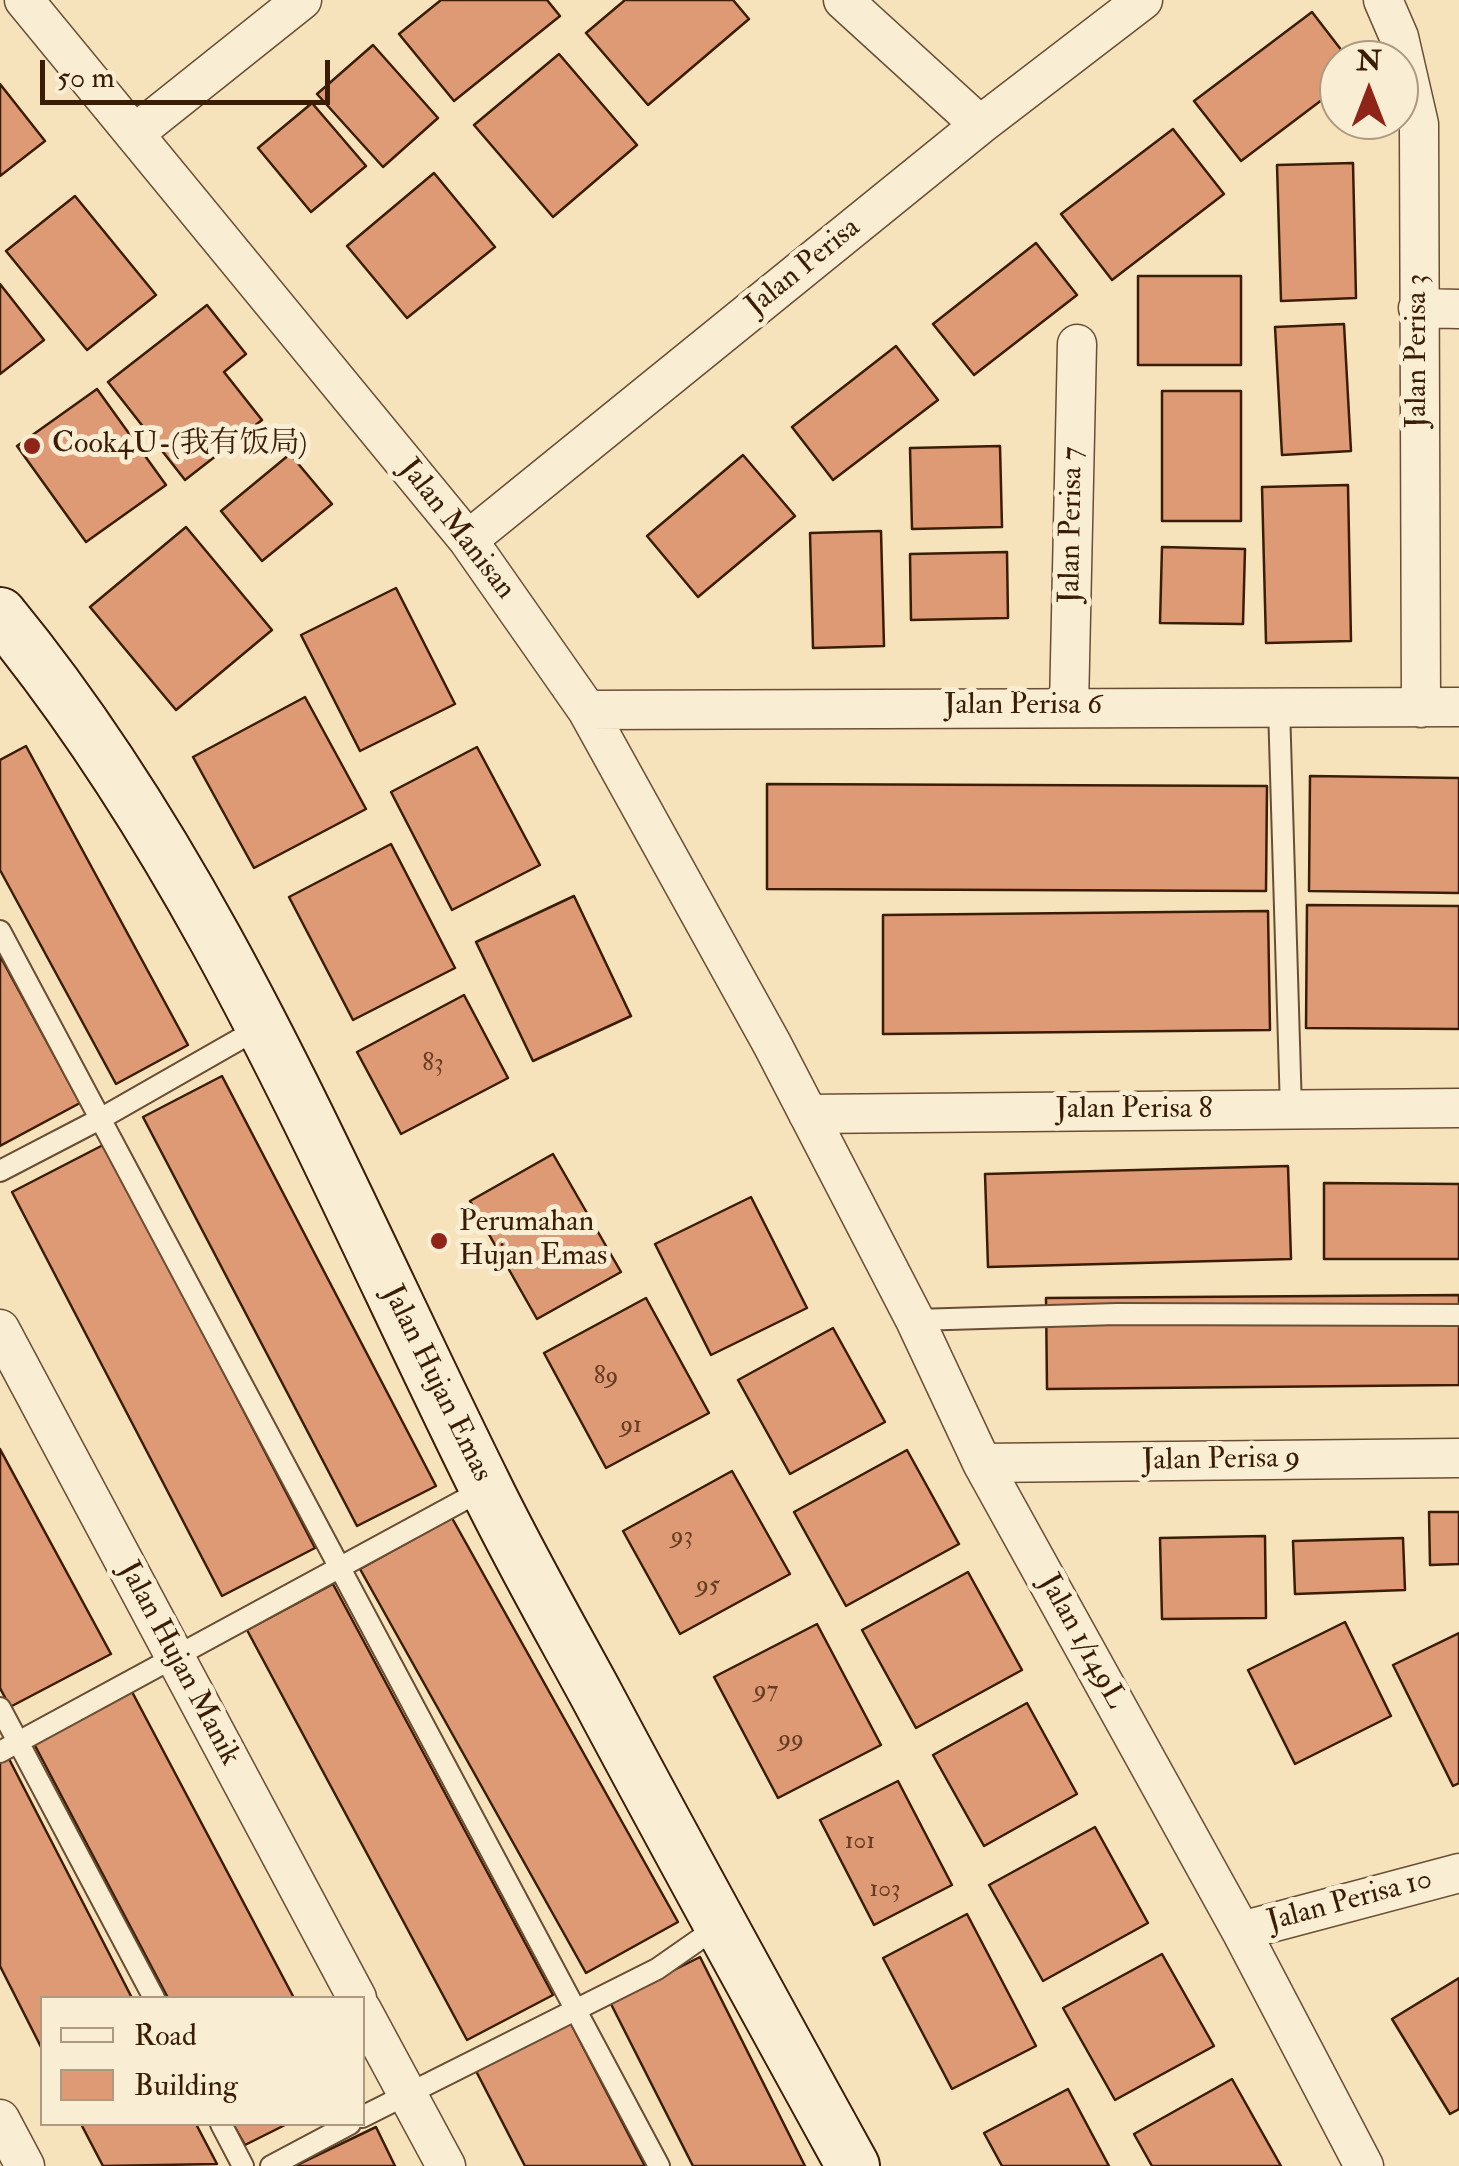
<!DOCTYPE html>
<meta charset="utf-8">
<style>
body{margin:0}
#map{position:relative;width:1459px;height:2166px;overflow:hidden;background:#f6e3bc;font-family:"IM FELL Double Pica",serif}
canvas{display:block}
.legend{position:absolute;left:40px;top:1996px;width:325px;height:130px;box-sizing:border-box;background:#f9edd3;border:2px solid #ad9a81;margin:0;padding:12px 18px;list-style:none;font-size:30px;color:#3b1d06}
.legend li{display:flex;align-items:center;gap:20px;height:50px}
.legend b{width:50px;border:2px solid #ad9a81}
.north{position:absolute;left:1319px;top:40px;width:100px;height:100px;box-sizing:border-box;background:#f9edd3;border:2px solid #ad9a81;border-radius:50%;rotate:0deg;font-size:28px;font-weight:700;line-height:40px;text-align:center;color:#3b1d06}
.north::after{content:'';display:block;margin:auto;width:35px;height:45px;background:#8f2418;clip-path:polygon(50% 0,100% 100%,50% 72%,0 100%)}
.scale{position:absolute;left:40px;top:60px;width:290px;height:45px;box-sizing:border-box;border:5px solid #3b1d06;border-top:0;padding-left:12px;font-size:30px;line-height:35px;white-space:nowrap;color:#3b1d06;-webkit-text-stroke:8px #f9edd3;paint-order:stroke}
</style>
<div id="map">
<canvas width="1459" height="2166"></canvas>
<ul class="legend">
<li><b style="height:12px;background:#f9edd3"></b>Road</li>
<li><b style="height:28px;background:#de9975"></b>Building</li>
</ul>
<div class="north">N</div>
<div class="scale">50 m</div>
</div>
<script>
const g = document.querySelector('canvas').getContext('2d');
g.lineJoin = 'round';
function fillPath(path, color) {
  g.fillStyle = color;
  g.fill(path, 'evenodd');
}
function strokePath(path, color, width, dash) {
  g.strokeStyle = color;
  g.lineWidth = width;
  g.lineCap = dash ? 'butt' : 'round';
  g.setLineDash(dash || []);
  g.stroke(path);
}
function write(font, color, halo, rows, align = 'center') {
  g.font = font + ' "IM FELL Double Pica","Noto Serif SC",serif';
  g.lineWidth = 10;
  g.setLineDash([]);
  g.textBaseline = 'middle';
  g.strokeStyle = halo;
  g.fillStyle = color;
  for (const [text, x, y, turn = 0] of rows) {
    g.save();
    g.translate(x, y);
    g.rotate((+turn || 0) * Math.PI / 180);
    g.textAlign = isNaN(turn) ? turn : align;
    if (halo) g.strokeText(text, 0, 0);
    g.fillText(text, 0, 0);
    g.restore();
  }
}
const building = new Path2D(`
 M441,0h106l13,16 -106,85 -55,-67z
 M625,0h108l16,19 -101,86 -62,-72z
 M1312,12l37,48h-10v27l-98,74 -47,-60z
 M373,45l65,73 -55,49 -66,-73z
 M559,54l78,91 -84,72 -79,-92z
 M0,84l45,57 -45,35z
 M312,103l54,63 -55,46 -53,-64z
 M1173,129l51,65 -112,86 -51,-66z
 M1353,163l3,135 -75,3 -4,-136z
 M434,173l61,74 -88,71 -60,-72z
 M75,196l81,99 -69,55 -81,-99z
 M1036,243l41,52 -103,80 -41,-51z
 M1138,276h103v89h-103z
 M0,284l44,56 -44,34z
 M207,305l39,49 -22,18 38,48 -77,60 -77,-98z
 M1344,324l7,127 -69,4 -7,-128z
 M896,346l42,54 -105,80 -41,-53z
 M97,389l69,96 -80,57 -69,-96z
 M1162,391h79v130h-79z
 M1000,446l2,81 -90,2 -2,-81z
 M290,454l42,50 -70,57 -41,-50z
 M743,455l52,61 -97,81 -51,-61z
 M1348,485l3,156 -85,2 -4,-156z
 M186,527l86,103 -96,80 -86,-103z
 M881,531l3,115 -71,2 -3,-115z
 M1162,547l83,2 -2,75 -83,-1z
 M1007,552l1,66 -97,2 -1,-66z
 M396,588l59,116 -95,47 -59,-116z
 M305,697l61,112 -112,59 -61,-111z
 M26,746l162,299 -72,39 -116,-214v-110z
 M477,747l63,118 -88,45 -61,-118z
 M1310,776l149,2v115l-150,-2z
 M767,784l500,2 -1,105 -499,-2z
 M391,844l64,124 -102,52 -64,-123z
 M574,896l57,120 -98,45 -57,-119z
 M1307,905l152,1v123l-153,-1z
 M1268,911l2,119 -387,4v-119z
 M0,956l80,147 -80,43z
 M464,995l44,83 -107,56 -44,-82z
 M222,1076l214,410 -79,40 -214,-409z
 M105,1144l210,404 -93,48 -210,-404z
 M553,1154l68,118 -84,47 -67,-118z
 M1288,1166l3,93 -303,8 -3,-93z
 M1324,1183l135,1v75h-135z
 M751,1197l56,111 -96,47 -56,-111z
 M1459,1295v90l-412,4 -1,-91z
 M646,1298l63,115 -103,55 -62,-115z
 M833,1328l52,94 -95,52 -52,-94z
 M0,1449l111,205 -101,53 -10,-19z
 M907,1450l52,94 -113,62 -52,-94z
 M732,1471l58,103 -110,60 -57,-103z
 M1429,1512h30v52l-29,1z
 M452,1518l226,404 -92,51 -226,-404z
 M1265,1536l1,82 -104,1 -2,-81z
 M1403,1538l2,52 -110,4 -2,-53z
 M968,1572l54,98 -106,58 -54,-98z
 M333,1584l220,411 -86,45 -220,-410z
 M1345,1622l46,94 -96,48 -47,-94z
 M817,1624l64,121 -103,53 -64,-121z
 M1459,1633v150l-6,3 -60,-121z
 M130,1688l164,310h-126l-136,-258z
 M1027,1703l50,91 -93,52 -51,-91z
 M7,1755l125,243h-90v51l-42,-83v-207z
 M898,1781l54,104 -78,40 -54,-105z
 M1095,1827l53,96 -105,58 -54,-96z
 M967,1914l69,132 -84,43 -69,-131z
 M1162,1954l52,92 -99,54 -52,-92z
 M700,1957l105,209h-112l-83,-164z
 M1459,1978v131l-9,5 -58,-95z
 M569,2020l76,146h-120l-50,-97z
 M1232,2079l49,87h-129l-18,-32z
 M1068,2089l41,77h-107l-18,-33z
 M81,2124h115l21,40 -114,2z
 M233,2124h54l-42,21z
 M376,2127l19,39h-100z`);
fillPath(building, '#de9975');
strokePath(building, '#3b1d06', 2.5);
const lane = new Path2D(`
 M1279,707l12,403
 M0,931l659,1235
 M0,1171l100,-52 161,-92
 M915,1320l202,-6 342,1
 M0,1708l154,290
 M0,1752l486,-264
 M362,2117l295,-148 63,-44
 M221,2124l22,42
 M271,2166l79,-42`);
const street = new Path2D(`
 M24,0l444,540 119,170 185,334 143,276 67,143 259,468 123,235
 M843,0l137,125
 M1383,0l16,37 20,87 2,584
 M134,134l168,-134
 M1418,308l41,1
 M468,540l512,-415 163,-125
 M1069,706l8,-362
 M587,710l872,-3
 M808,1114l651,-6
 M0,1329l357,669
 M982,1463l477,-5
 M1241,1931l218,-58
 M362,2010l84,156
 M0,2119l25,47`);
const secondary = new Path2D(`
 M0,614c212,258 337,574 484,870 35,72 75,142 113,212 84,158 170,314 256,470`);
strokePath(lane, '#6a4e34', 24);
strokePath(street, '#6a4e34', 41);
strokePath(secondary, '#3b1d06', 56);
strokePath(lane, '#f9edd3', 20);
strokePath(street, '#f9edd3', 38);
strokePath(secondary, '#f9edd3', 52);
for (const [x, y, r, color] of [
 [32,446,10,"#8f2418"],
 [439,1241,10,"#8f2418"]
]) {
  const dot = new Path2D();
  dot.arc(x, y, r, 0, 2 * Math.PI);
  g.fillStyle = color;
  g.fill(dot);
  strokePath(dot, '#f9edd3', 4);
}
write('25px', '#643c22', null, [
 ["83",433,1065],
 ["89",606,1378],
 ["91",631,1427],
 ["93",682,1538],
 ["95",708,1587],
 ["97",766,1692],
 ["99",791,1741],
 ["101",860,1843],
 ["103",885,1891]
]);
write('30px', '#3b1d06', '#f9edd3', [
 ["Jalan Perisa",804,268,-39],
 ["Jalan Perisa 3",1419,351,-90],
 ["Jalan Perisa 7",1073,525,-89],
 ["Jalan Manisan",456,530,52],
 ["Jalan Perisa 6",1023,707],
 ["Jalan Perisa 8",1134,1111],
 ["Jalan Hujan Emas",436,1384,64],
 ["Jalan Perisa 9",1221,1461,-1],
 ["Jalan 1/149L",1081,1642,61],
 ["Jalan Hujan Manik",178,1664,62],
 ["Jalan Perisa 10",1350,1902,-15]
]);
write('30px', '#3b1d06', '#f9edd3', [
 ["Cook4U-(我有饭局)",52,446],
 ["Perumahan",459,1224],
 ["Hujan Emas",459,1258]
], 'left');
</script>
